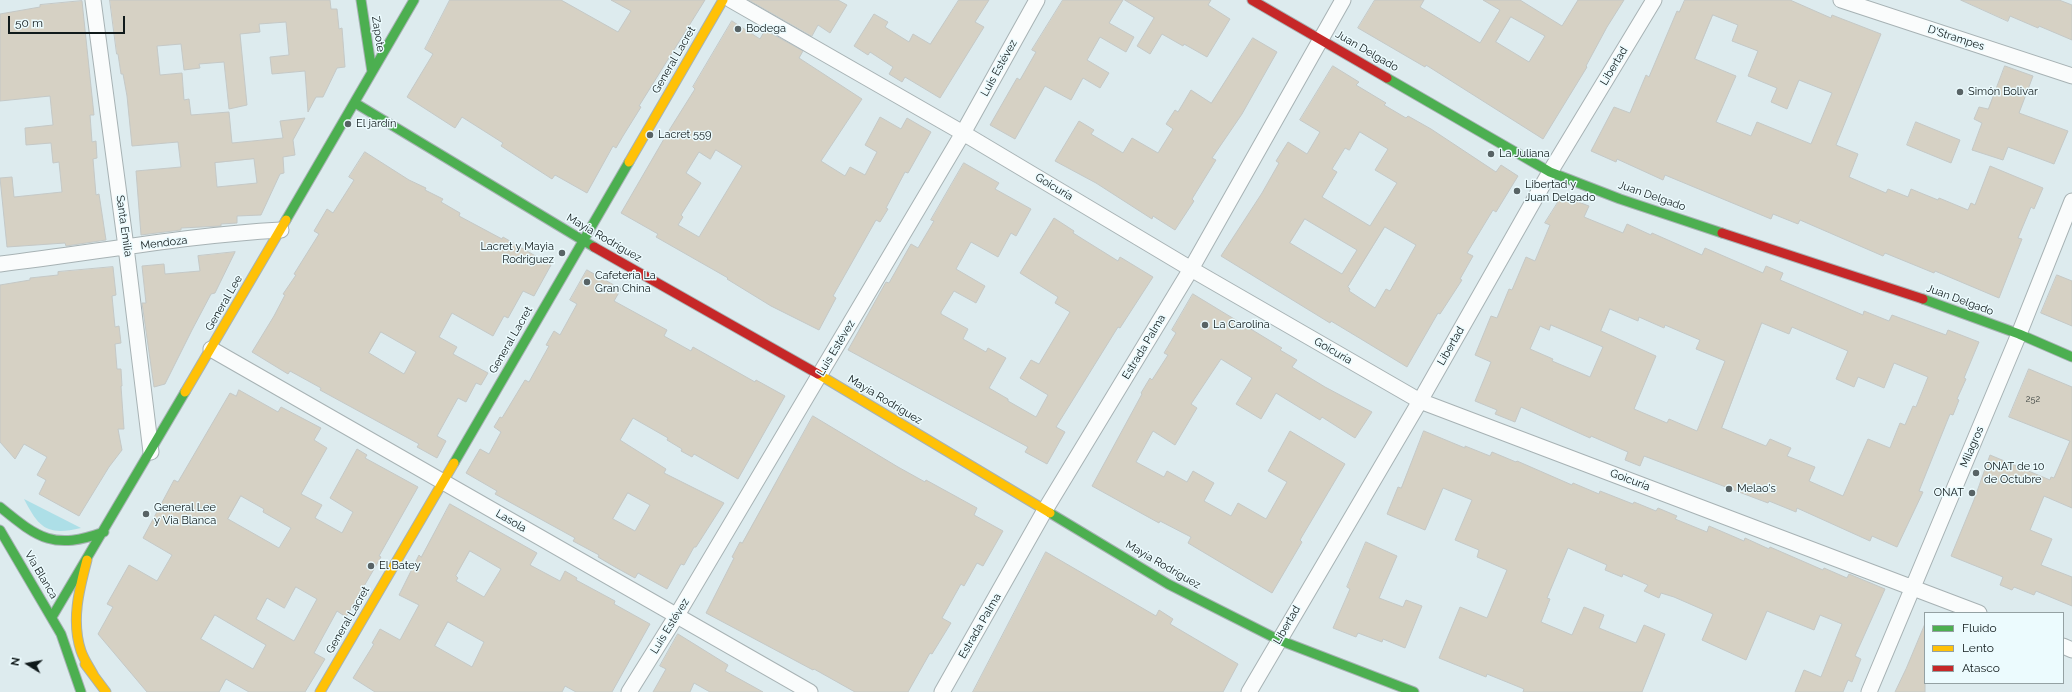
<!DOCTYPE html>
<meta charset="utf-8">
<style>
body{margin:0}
#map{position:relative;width:2072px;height:692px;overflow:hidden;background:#ddebee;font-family:Raleway,sans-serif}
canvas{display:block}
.legend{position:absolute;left:1924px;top:612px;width:140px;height:72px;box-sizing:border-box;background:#ecfbfe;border:1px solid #94a1a3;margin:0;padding:5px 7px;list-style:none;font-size:12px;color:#101a1b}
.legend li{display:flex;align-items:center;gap:8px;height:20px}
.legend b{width:20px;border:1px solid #94a1a3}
.north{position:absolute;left:8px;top:644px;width:40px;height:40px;-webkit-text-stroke:3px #ecfbfe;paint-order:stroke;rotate:281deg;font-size:11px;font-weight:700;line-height:16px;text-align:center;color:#101a1b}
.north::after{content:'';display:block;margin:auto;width:14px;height:18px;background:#101a1b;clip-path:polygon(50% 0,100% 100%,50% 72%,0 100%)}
.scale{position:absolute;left:8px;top:16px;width:117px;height:18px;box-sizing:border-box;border:2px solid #101a1b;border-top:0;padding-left:5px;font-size:12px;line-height:14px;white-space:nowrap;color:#101a1b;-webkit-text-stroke:3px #ecfbfe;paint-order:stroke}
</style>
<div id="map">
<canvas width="2072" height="692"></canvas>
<ul class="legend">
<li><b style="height:5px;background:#4caf50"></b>Fluido</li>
<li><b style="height:5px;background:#ffc107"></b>Lento</li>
<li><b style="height:5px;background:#c62828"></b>Atasco</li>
</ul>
<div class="north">N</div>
<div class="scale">50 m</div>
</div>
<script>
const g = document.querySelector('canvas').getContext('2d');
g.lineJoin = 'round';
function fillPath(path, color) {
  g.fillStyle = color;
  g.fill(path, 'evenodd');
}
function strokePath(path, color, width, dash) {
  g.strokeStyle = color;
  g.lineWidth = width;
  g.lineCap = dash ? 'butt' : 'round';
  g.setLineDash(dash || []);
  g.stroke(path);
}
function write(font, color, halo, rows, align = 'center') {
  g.font = font + ' Raleway,sans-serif';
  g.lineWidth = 3;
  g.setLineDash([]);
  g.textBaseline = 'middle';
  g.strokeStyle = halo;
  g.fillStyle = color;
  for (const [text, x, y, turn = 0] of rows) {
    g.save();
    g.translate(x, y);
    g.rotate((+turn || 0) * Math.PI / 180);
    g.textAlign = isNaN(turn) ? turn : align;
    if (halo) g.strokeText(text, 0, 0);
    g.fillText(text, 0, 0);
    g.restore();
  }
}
fillPath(new Path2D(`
 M24,499l57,29c-34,8 -42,0 -57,-29z`), '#addfe7');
const building = new Path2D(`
 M110,0h220l1,9h6l2,20 3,-1 3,39 -8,1 -14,29h-7l-8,15 -3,-41 -33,3 -2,-17 19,-2 -3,-33 -27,2 1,8 -20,2 7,71 -18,4 -5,-47 -25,2 1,4 -16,2 -3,-26 -24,2 3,29 22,-2 2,27 5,-1 2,16 38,-3 3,31 51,-5 -3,-17 25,-3 -12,22 2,15 -12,2 1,16 -4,1 -19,41 -24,1v7l-16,1v2l-40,2v2l-40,5 -5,-64 45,-4 -3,-25 -46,4 -5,-50 -4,-22h-2l-3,-20h-1zM254,159l3,24 -40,4 -2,-24z
 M450,0h111l57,32 13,-21 -20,-11h94l-66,106 2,1 -18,29 -7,12 -3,-2 -26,47 -32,-18 -3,4 -51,-33 2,-3 -41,-26 -7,11 -48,-31 26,-43 -8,-5z
 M749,0h89l9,5 -17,28 -12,-8 -6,11z
 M959,0h30l-14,22 9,5 -44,71 -35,-21 -3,5 -13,-8 4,-7 -23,-15 -2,3 -14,-9 20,-32 14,8 -3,5 24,15 4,-8 17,10z
 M1063,0h60l-14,23 25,14 -8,15 -26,-15 -13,23 22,13 -9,15 -17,-10 -12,22 -26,-14 -30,53 -25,-14 27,-47 3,2 16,-28 -4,-2z
 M1125,0h86l-3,5 22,14 -23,38 -23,-13 -1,2 -21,-12 -12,20 -13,-8 17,-28z
 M1375,0h49l-4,7 60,36 20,-33 -17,-10h37l42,26 16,-26h46l-17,27 -21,39 1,1 -44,72 -117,-74 -1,2 -67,-39zM1511,17l34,19 -16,26 -33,-20z
 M1685,0h105l41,18 1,-3 49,19 -45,111 22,9 -9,23 37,16 2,-4 20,8 3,-8 27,11 1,-2 29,12 3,-7 4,2 15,-39 53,22 -9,21 -3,-2 -13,31 4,1 -23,59 -64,-27 -1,2 -49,-20 -2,3 -83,-36 -2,4 -25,-10 -2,5 -106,-44 -2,5 -46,-21 -1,3 -25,-11 23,-44 16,6 16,-38 3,2 28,-66 2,1zM1713,15l25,10 -6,16 26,10 -10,25 29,12 -6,14 16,7 12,-29 33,13 -21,51 -54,-22 -6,14 -35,-14 20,-46 -41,-17z
 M1961,0h98l13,5v35l-33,-14 -1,2 -28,-12 -2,5z
 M82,1l12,114h-4l2,27 4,-1 1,17 -4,1 3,36 3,-1 7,46 -40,6 -1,-3 -58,4 -7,-69 12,-1 2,20 48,-5 -3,-30 -6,1 -2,-20 -25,2 -1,-17 28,-3 -3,-29 -50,5v-87l40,-7v-2z
 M732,21l28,18 5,-9 38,21 -4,7 63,41 -41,62 24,15 5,-9 15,8 12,-23 -12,-7 15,-28 21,12 6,-11 24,14 -23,41 -3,-1 -19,36 2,1 -8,13 -4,-2 -43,76 3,2 -17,32 -48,-24 -44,-27 1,-1 -72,-41 2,-3 -37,-21 47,-81 27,-43 -2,-2zM716,150l26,16 -43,71 -21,-12 5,-8 -2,-2 20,-32 -15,-10 13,-21 11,7z
 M1253,38l24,14 -35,62 -30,44 4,2 -24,39 2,2 -19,29 -22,-14 -1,3 -56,-36 -41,-22 24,-40 15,9 -3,4 32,19 9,-15 26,15 15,-24 -7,-5 9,-14 3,2 13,-22 20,13z
 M1333,66l26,16 -3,3 30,18 -2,2 22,13 2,-2 23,13 65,43 5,-7 17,11 -22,36 -3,-2 -26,43 6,3 -13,23 2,1 -22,34 -2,-1 -31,54 -46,-28 -30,-18 -1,2 -109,-67 41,-63 17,-30 -3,-2 12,-19 19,12 13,-22 -20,-12zM1360,132l28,17 -13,21 22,13 -27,43 -48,-29 15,-25 -5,-3 13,-21 4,2zM1305,219l52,31 -15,24 -52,-31zM1385,227l31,18 -26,46 -4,-2 -11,19 -26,-17 1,-2 -2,-2z
 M2005,66l28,10 -14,37 49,18 -14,33 -46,-17 -5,13 -31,-10 10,-27 -8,-4 5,-12 9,2z
 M1916,122l44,18 -9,23 -44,-18z
 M365,152l44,28 17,8 -1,2 18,9 -2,3 19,11 -1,3 43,23 1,-2 48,28 -17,31 -11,-5 -15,27 -4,-2 -11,20 -41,-23 -13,24 18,10 -4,7 35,19 -7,12 -5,-2 -10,19 -8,-4 -21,38 9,5 -9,17 -20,-11 2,-3 -99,-54 1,-2 -31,-17 -2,3 -36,-22 22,-36 11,-21 -2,-1 13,-19 -2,-1 25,-40 -5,-3 13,-22 6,4 21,-33 -5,-3zM381,332l35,20 -12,22 -35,-21z
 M964,163l35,20 -4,6 36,20 -15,27 -5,-3 -13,24 -27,-15 -15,27 29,17 -9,17 -22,-12 -13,21v2l27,15 -5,10 23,13 2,-4 18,10 -17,30 19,11v2l28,16 12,-22 -28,-17 11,-18 8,4 31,-52 -15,-9 3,-6 -38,-24 34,-55 20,13 -1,2 45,28 2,-4 33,20 -33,51 -2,-1 -62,100 9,5 -18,32 -22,-12 3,-5 -180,-97 38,-68 3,1 22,-39 7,4 16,-27 -3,-1z
 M1562,196l27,10 -5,11 39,16 4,-9 24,11 1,-2 50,22 3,-7 58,25 3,-7 17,7 -3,7 83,35 1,-4 25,10 3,-6 54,20 2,-5 31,12 -15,36 2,1 -9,20 2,1 -6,15 -3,-1 -31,77 4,1 -26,55 -25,-11 -2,5 -73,-33 -1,4 -27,-11 -1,2 -124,-47 -4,10 -15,-6 3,-8 -37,-16 -1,2 -69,-31 -6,15 -20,-8 2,-4 -22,-9 16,-39 -16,-7 16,-39 6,2 12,-29 3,1 14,-33 9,4 15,-36 -5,-2zM1610,309l28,12 1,-4 25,11 1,-3 35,15 -4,9 29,12 -28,70 -28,-12 -2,4 -33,-14 22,-53 -55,-25zM1762,323l27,11 3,-7 56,24 -12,28 18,8 4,-10 26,11 10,-25 34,14 -12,30 -3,-1 -8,19 -5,-2 -10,25 -22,-9 -25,57 -34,-15 6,-14 -28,-11 4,-8 -21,-9 -4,7 -44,-18zM1551,325l52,22 -13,30 -38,-16 1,-2 -23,-10 10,-23 9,4z
 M235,252l-20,41 -4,1 -19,36 -27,54 -11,3 -12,-84h4l-4,-37 22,-2 1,10 35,-3 -2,-15z
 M113,267l3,28 -4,1 3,31 4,-1 2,17 -6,1 2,25h4l1,17h-1l3,43h-6l4,21 -13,17 -30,49 -40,-22 7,-14 -9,-5 10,-18 -23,-13 -9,15 -15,-17v-157l30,-5v-2l28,-3v-3z
 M587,270l34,19 -7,12 53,29 -3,6 27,15 2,-4 62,35 1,-2 29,16 -47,83 -44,-25 -2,3 -11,-6 1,-2 -15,-9 1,-2 -35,-20 -13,22 46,29 -2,4 60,30 -28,44h-2l-10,18 -3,-1 -14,25 -29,-16 -3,5 -20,-11 -17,-10 1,-2 -26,-14 2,-3 -80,-44 2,-3 -31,-18 14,-24 9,5 12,-22 -7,-5 6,-10 2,1 23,-38 4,2 20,-36 -3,-1 8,-14 6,4 17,-31 -7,-4zM628,493l22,12 -15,26 -22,-12z
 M2057,275l15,6v45l-31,-13z
 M1193,294l89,54 -2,2 17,10 -5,7 33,20 47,25 -17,26 -33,-21 -2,3 -44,-27 -15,26 -25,-15 16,-26 -31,-19 -30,45 6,4 -22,37 -22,-14 -17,31 28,15 3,-6 20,11 6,-11 21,12 -10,18 27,15 7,-13 28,16 21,-37 -19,-11 22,-40 55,33 -45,76 2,2 -30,51 -84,-50 3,-6 -31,-16 -1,2 -67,-37 50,-92 -1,-1 9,-15 2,2 16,-25 -4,-2 12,-20 -4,-3z
 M2029,369l43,18v121l-28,-12 -14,34 22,9 -11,26 31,12v29l-36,-15 -2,4 -20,-8 -2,3 -12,-5 3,-8 -52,-21 23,-56 16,-45 60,25 1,-3 3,1 16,-37 -61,-24z
 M239,390l39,22 3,-5 40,21 -7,12 13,8 -26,46 21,11 -7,13 27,15 11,-21 -23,-14 27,-49 10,6 -2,3 53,29 -39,69 2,1 -35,60 -9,-6 -23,42 11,6 -20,33h-56l-23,-13 -7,13h-72l-49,-58 15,-27 -6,-3 22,-39 28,16 15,-26 -29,-17 31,-58 4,2 52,-89 6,3zM241,496l23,13 -1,3 28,16 -12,20 -51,-29zM296,587l21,12 -23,42 -38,-22 11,-21 17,10zM215,615l51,30 -13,24 -52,-30z
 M813,416l85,51 27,15 1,-2 51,28 -3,7 29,16 -20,35 -6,-3 -13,23 -3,-2 -19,34 9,5 -19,31 -2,-1 -22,39h-53l-41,-23 -1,1 -107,-57 28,-55 -2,-1 8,-15 2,1z
 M1424,431l41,17v-2l25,10 2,-4 24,10 1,-1 55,24 1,-2 26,11 1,-3 33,13 1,-2 22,9 2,-3 19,8 -2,3 32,13 2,-6 35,15 1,-3 24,11 1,-2 53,23 1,-2 23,10 2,-4 36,15 -30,67 6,3 -9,23 -4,-2 -5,12h-48l9,-22 17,7 21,-53 -22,-9 -6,15 -47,-19 -21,49 -44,-20 11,-26 -39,-17 -13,-4 -2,5 -15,-7 4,-6 -25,-11 -1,3 -17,-7 2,-5 -39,-17 -21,50 3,1 -9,23 31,13 12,-28 20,8 -5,13 37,15 8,-18 21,9 -23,58h-119l1,-3 -37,-15 -1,3 -47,-19 21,-51 27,11 20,-48 -30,-13 2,-7 -24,-10 17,-40 -29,-12 -18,42 -38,-16 11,-27 3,1z
 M450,504l87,49 -7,12 30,16 5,-10 12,7 -1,2 39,21 -1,3 36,20 -38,68h-36l-11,-6 -3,6h-187l-22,-14 21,-34 -2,-1 8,-14 20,11 19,-35 -20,-10 20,-40 2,2zM470,551l31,18 -17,28 -28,-16 2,-3 -2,-2zM448,622l36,20 -12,25 -37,-21z
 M1366,542l31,14 -18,42 24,9 3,-7 16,6 -17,42 -22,-9 -1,3 -24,-9 -2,4 -23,-9 17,-39 -3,-2z
 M1046,552l110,64 3,-6 14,9 -3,5 68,40 -15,28h-250z
 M1925,624v68h-30l11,-23z
 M678,634l50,31 -3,6 38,21h-53l-16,-9 -4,9h-37l13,-23 -6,-3z`);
fillPath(building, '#d6d1c4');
strokePath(building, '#c4c8c6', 1);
const street = new Path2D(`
 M93,0l33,247 25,205
 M731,0l232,133 228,136 229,132 559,212
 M1841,0l231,76
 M0,264c93,-11 187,-29 281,-34
 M211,349l599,343
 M2063,646l9,4
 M629,692l48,-77 286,-482 74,-133
 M942,692l103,-182 146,-241 152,-269
 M1249,692l171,-291 130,-229 104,-172
 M1869,692l150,-358 53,-133`);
const fast = new Path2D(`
 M361,0l11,72
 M1387,78l163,94 70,27 102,34
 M355,103l239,144
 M286,220l128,-220
 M1923,299l96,35 53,23
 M454,463l175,-301
 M0,507c39,32 54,43 104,25
 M1050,513l118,71 111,56 135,52
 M0,530l61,104 20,58
 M52,617l133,-225`);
const slow = new Path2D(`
 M629,162l94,-162
 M818,374l232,139
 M185,392l101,-172
 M87,560c-8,30 -16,61 -6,91 3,9 9,17 13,25
 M85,664l21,28
 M320,692l134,-229`);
const jam = new Path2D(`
 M1252,0l135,78
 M1722,233l201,66
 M594,247l224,127`);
strokePath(street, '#a7b2b4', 17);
strokePath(fast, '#a7b2b4', 11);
strokePath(slow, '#a7b2b4', 11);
strokePath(jam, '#a7b2b4', 11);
strokePath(street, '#fafcfc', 15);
strokePath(fast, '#4caf50', 9);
strokePath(slow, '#ffc107', 9);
strokePath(jam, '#c62828', 9);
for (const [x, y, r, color] of [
 [738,29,4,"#586365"],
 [1960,92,4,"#586365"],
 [348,124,4,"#586365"],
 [650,135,4,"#586365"],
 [1491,154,4,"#586365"],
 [1517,191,4,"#586365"],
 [562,253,4,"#586365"],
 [587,282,4,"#586365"],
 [1205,325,4,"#586365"],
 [1976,473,4,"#586365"],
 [1729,489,4,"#586365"],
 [1972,493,4,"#586365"],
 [146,514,4,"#586365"],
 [371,566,4,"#586365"]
]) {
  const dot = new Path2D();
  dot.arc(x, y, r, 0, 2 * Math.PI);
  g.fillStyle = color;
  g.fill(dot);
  strokePath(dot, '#ecfbfe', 1.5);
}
write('9px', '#424845', null, [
 ["252",2033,399]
]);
write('11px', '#101a1b', '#ecfbfe', [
 ["Bodega",746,29],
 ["Simón Bolivar",1968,92],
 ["El jardín",356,124],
 ["Lacret 559",658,135],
 ["La Juliana",1499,154],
 ["Libertad y",1525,185],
 ["Juan Delgado",1525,198],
 ["Lacret y Mayia",554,247,"right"],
 ["Rodriguez",554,260,"right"],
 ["Cafetería La",595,276],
 ["Gran China",595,289],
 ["La Carolina",1213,325],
 ["ONAT de 10",1984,467],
 ["de Octubre",1984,480],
 ["Melao's",1737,489],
 ["ONAT",1964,493,"right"],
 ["General Lee",154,508],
 ["y Via Blanca",154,521],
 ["El Batey",379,566]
], 'left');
write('11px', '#101a1b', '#ecfbfe', [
 ["Zapote",378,34,81],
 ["D'Strampes",1956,38,18],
 ["Juan Delgado",1367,51,30],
 ["General Lacret",674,60,-60],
 ["Libertad",1614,66,-59],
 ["Luis Estévez",999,68,-61],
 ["Goicuría",1054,187,31],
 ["Juan Delgado",1652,196,19],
 ["Santa Emilia",124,226,82],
 ["Mayía Rodríguez",604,238,30],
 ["Mendoza",164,243,-7],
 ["Juan Delgado",1960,300,20],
 ["General Lee",224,303,-60],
 ["General Lacret",511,340,-60],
 ["Libertad",1451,346,-60],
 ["Estrada Palma",1144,347,-59],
 ["Luis Estévez",836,348,-59],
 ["Goicuría",1333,351,30],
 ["Mayía Rodríguez",885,400,31],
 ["Milagros",1972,447,-67],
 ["Goicuría",1630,480,21],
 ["Lasola",511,521,30],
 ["Mayía Rodríguez",1163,565,30],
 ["Vía Blanca",41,575,59],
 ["General Lacret",348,620,-60],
 ["Libertad",1287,625,-60],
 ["Luis Estévez",670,626,-58],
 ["Estrada Palma",980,626,-60]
]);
</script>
